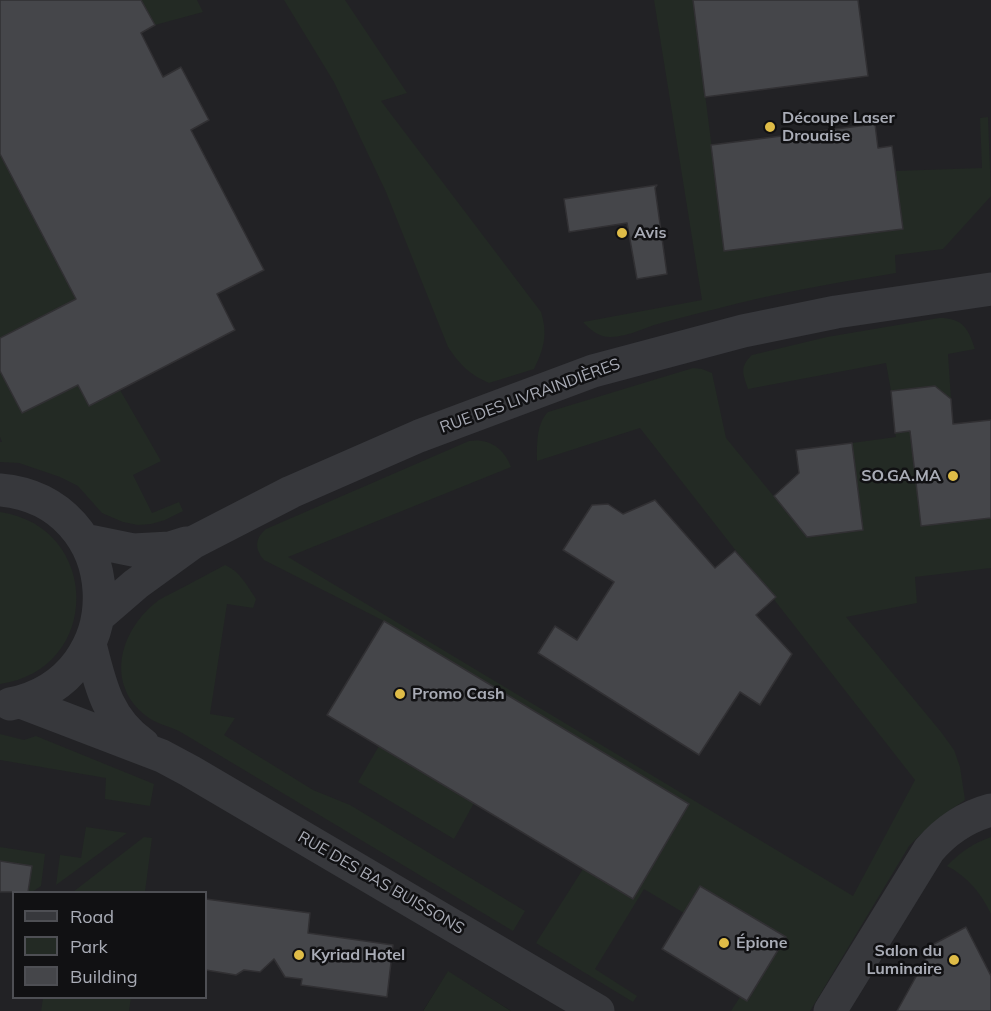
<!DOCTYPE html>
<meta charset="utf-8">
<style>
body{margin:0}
#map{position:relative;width:991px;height:1011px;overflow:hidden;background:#161618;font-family:Mulish,sans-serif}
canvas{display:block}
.legend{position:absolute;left:12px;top:891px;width:195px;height:108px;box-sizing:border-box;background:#111113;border:2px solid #4e4f54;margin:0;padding:8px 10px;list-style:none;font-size:18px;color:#a9acb6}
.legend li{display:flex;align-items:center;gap:12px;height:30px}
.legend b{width:30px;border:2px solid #4e4f54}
</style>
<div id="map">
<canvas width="991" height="1011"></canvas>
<ul class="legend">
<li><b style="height:8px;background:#37383c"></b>Road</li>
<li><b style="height:16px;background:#232a24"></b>Park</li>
<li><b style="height:16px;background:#45464a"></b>Building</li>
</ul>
</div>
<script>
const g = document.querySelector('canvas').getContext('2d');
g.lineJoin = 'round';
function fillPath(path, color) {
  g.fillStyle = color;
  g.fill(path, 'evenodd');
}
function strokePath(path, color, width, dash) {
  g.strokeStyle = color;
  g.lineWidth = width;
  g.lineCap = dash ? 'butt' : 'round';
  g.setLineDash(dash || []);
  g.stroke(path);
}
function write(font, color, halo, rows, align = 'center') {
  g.font = font + ' Mulish,sans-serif';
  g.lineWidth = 5;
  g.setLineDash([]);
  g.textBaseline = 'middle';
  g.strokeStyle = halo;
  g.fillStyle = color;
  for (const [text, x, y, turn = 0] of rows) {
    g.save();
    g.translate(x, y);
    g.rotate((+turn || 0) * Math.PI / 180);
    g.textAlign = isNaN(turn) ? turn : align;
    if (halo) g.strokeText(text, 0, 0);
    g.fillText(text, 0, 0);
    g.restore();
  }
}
fillPath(new Path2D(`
 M0,0h991v1011h-480l-63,-39 -25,39h-423zM14,892h192v106h-192z`), '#222225');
fillPath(new Path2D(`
 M141,0h56l6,12 -48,13z
 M284,0h61l62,93 -26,8 160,211c7,22 3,37 -7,57l-45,14c-19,-8 -30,-19 -41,-36l-62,-155 -52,-110z
 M654,0h39l32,251 177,-22 -7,-58 87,-3 -2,-50 8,-1 3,79 -48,53 -48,6 1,18c-60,10 -121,20 -180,36 -21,5 -41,10 -62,16 -14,5 -29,12 -44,12 -12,0 -19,-7 -27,-15l119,-22z
 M0,154l76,145 -76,39z
 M939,318c24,0 29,10 36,31l-27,5 3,45 -16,-13 -44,5 -5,-28 -138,26c-5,-15 -9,-22 4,-34l75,-18z
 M693,368l9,1 10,4 14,65 81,99 56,-8 -11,-86 44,-6 -1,-4 15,-2 11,95 70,-8v50l-76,9 2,26 -71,14 95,115 13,18 6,17 5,33c-21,14 -39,28 -56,46l-99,165h-79l9,-14 8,4 37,-64 -85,-51 -16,27 -40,-24 -49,80 42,27 -4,6 -97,-59 47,-74 50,30 56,-95 -305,-183 -120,-61c-10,-11 -9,-22 2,-31l203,-88c20,-3 35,7 42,26l-223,90 565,339 62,-116 -275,-352 -103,33c0,-16 -1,-37 11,-49z
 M0,371l22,42 56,-28 11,20 31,-15 41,71 -28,14 19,38 27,-11 4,9 -18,9 -14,4 -13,1 -15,-3 -21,-9 -24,-27 -18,-9 -41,-14 -19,-1v-20h2l-2,-5z
 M0,512c102,15 102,158 0,172z
 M225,565c15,6 22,21 31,34l-3,9 -26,-4 -17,110 25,4 -11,17 89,55 37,15 175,106 -12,20 -334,-200c-11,-5 -25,-8 -34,-16 -41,-33 -24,-87 14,-115 6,-4 14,-7 21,-11 15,-8 30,-16 45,-24z
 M0,734l24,6 12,-4 118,48 -4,22 -45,-7 1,-21 -106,-18z
 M379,746l95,57 -20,36 -96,-57z
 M86,827l41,6 -71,52 4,-30 21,3z
 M144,837l8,1 -7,54h-72z
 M991,837v77c-10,-21 -23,-37 -44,-48 13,-14 27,-23 44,-29z
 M0,847l45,7 -4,32 -9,6h-4l3,-26 -31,-5z
 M448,971l63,40h-88z
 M43,998h88l-2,13h-88z`), '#232a24');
const building = new Path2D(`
 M0,0h141l14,25 -14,8 22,44 18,-10 28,53 -18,10 73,140 -47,24 18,36 -146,76 -11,-21 -56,28 -22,-42v-33l76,-39 -76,-145z
 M693,0h165l10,76 -163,21z
 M875,124l3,24 14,-2 11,83 -179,22 -13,-106z
 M657,185l-2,3 12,86 -30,5 -10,-56 -58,9 -5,-33z
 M935,386l16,13 2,25 38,-4v98l-70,8 -11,-95 -15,2 -4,-42z
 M852,443l11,87 -56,7 -33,-41 25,-23 -3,-23z
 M655,500l60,68 20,-17 41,46 -20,18 36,39 -32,51 -20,-13 -41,63 -161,-102 17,-27 22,14 37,-58 -51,-32 29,-45 16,-1 15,10z
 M384,621l305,183 -56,95 -306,-184z
 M0,861l32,5 -4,26h-28z
 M700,886l86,51 -39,64 -85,-52z
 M206,899l104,14 -2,20 85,12 -6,52 -86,-12 1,-6 -17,-2 -11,-18 -14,13 -16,-2 -8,5 -30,-5z
 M966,927l25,49v35h-94l37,-67z`);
fillPath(building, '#45464a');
strokePath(building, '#313033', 1.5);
strokePath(new Path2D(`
 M0,490c126,11 135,189 10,214
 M84,540l49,10 37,-2 16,-5
 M99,616l37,-32 58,-42 97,-50 128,-56 174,-65 150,-40 93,-19 155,-23
 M90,644c10,40 17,75 53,100
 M21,702l141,54 28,15 408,240
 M830,1011l99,-161c17,-20 36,-33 62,-40`), '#37383c', 33);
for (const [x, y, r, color] of [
 [770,127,6,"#dfbc47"],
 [622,233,6,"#dfbc47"],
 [953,476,6,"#dfbc47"],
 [400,694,6,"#dfbc47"],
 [724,943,6,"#dfbc47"],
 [299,955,6,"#dfbc47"],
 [954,960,6,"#dfbc47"]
]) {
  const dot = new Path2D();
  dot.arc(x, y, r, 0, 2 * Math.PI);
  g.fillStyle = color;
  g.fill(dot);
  strokePath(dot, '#111113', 2);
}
write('bold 16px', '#a9acb6', '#111113', [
 ["Découpe Laser",782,118],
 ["Drouaise",782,136],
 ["Avis",634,233],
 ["SO.GA.MA",941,476,"right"],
 ["Promo Cash",412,694],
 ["Épione",736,943],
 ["Salon du",942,951,"right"],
 ["Luminaire",942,969,"right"],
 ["Kyriad Hotel",311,955]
], 'left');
write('16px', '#a9acb6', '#111113', [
 ["RUE DES LIVRAINDIÈRES",530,396,-20],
 ["RUE DES BAS BUISSONS",381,883,30]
]);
</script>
